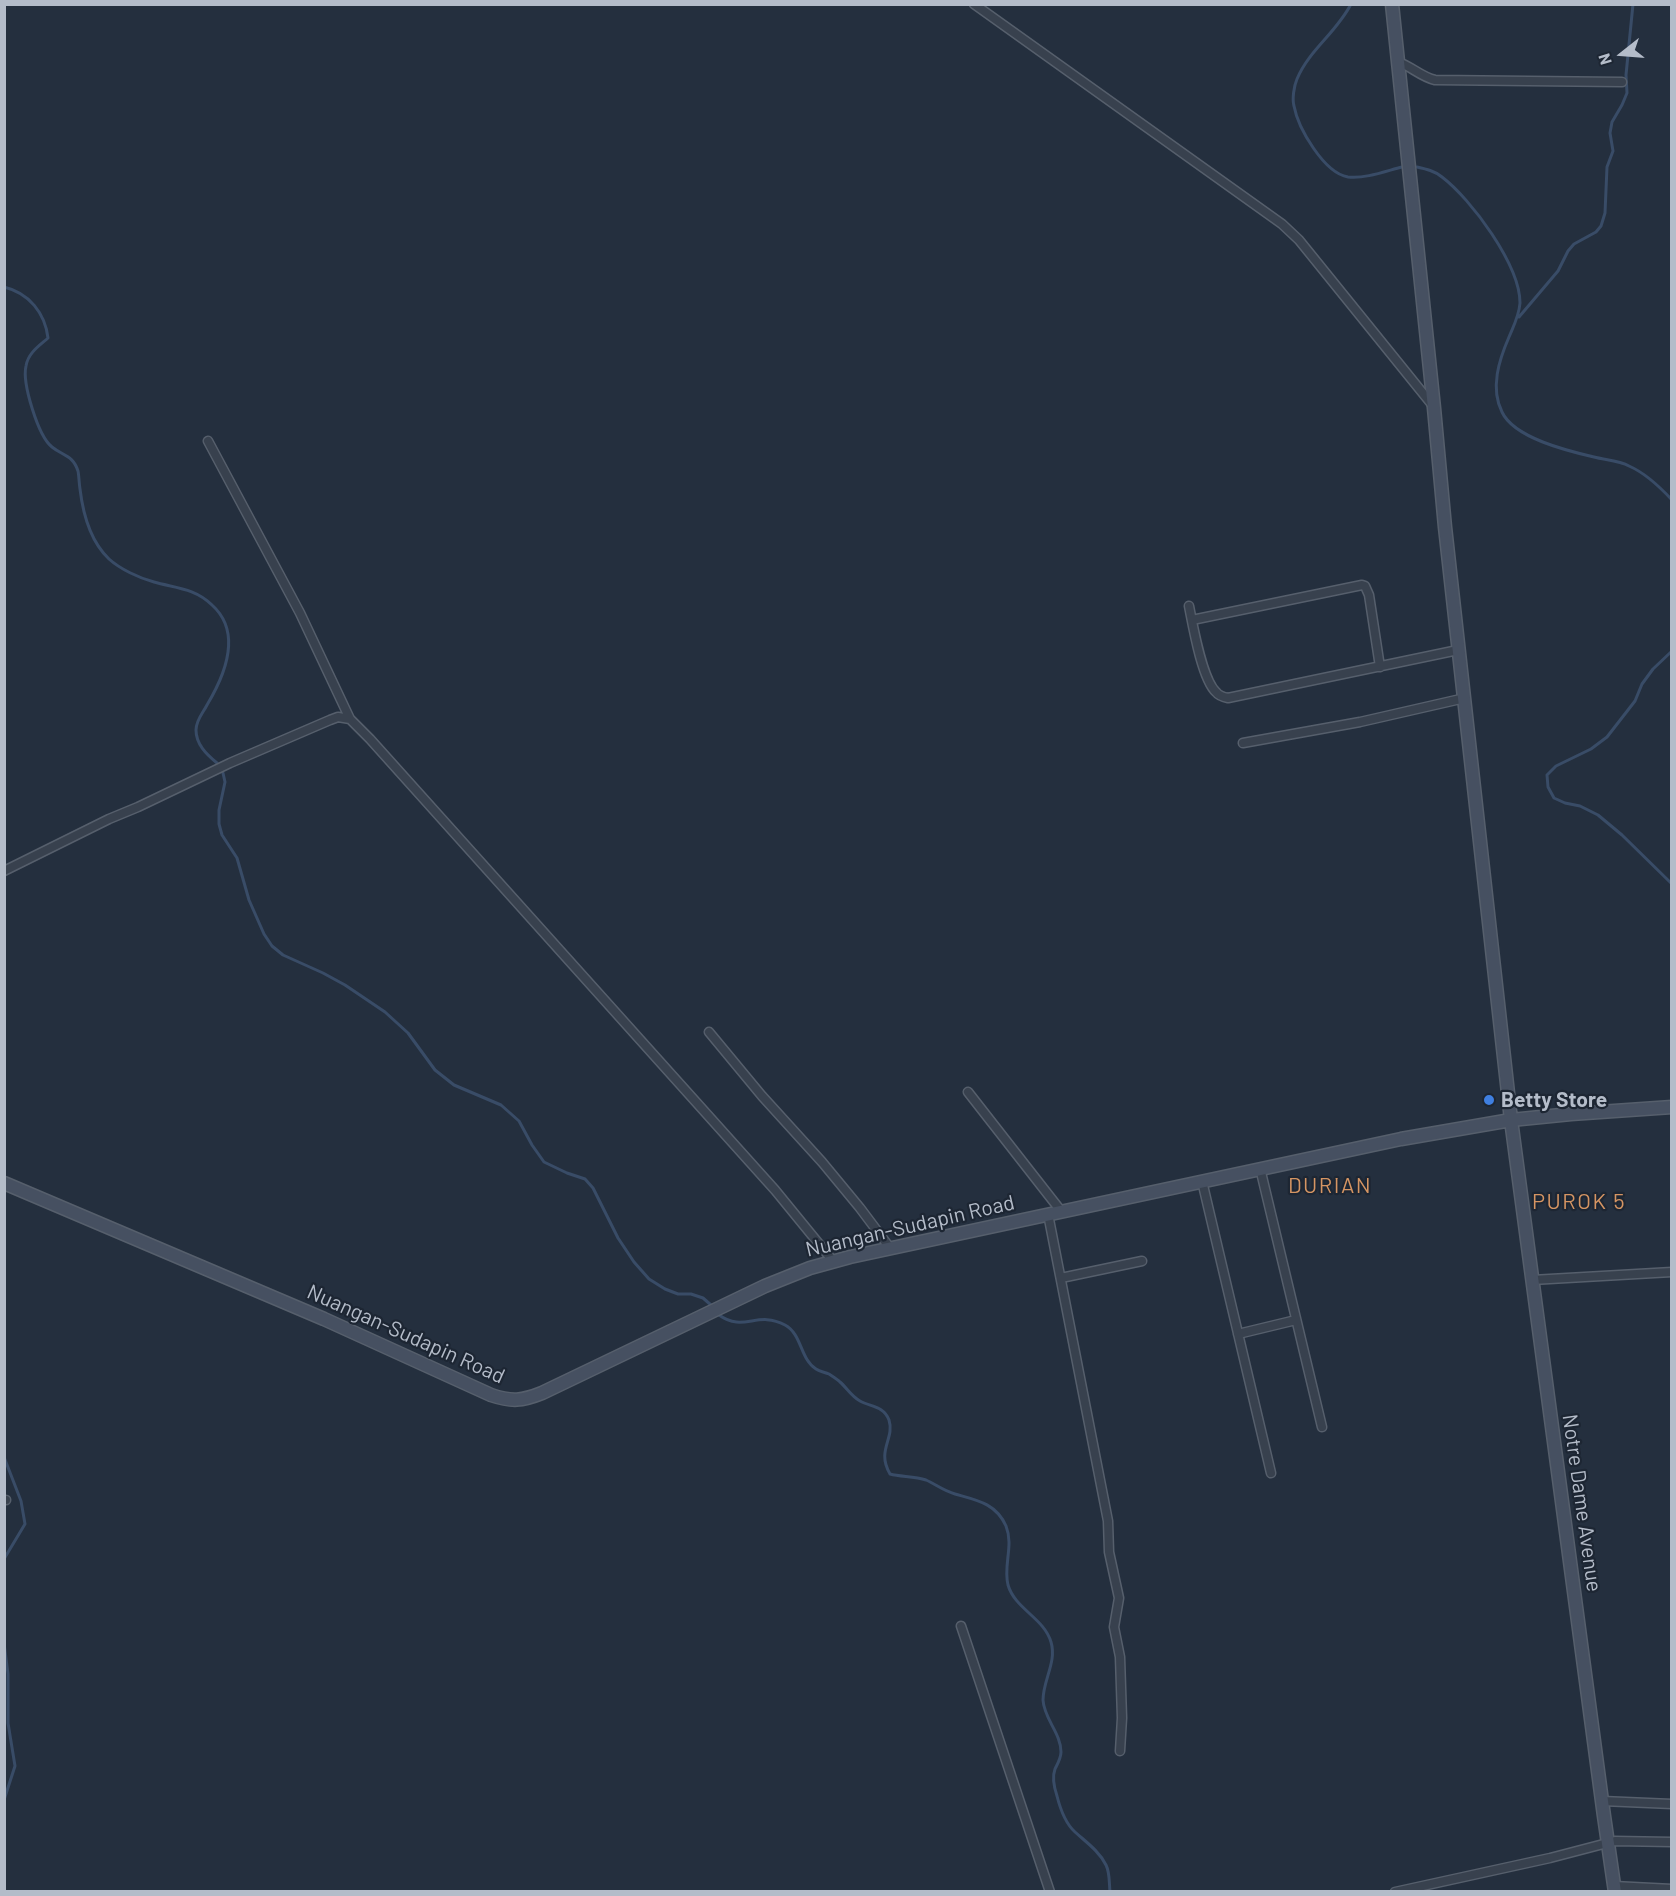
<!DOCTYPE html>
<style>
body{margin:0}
#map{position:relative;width:1676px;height:1896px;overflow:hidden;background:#242f3e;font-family:Barlow,sans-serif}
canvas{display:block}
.frame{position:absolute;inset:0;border:6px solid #b4bcc9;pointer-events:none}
.north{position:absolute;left:1592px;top:24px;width:60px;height:60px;-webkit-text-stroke:4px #1d2633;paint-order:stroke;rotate:253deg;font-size:16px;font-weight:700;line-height:24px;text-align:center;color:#b4bcc9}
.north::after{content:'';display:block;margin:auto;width:21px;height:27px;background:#b4bcc9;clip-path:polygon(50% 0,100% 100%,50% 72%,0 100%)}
</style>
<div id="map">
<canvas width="1676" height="1896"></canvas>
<div class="frame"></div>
<div class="north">N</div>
</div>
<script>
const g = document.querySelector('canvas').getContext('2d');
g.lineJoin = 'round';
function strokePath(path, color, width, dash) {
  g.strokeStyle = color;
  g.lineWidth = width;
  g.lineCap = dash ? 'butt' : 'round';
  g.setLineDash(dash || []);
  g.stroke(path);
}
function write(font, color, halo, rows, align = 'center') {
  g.font = font + ' Barlow,sans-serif';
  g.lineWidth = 4.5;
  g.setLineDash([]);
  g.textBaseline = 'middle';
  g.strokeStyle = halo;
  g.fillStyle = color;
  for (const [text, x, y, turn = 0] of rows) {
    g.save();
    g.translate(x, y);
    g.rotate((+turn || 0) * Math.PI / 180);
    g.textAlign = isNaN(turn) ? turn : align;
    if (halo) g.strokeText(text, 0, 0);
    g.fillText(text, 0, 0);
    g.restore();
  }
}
strokePath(new Path2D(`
 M1351,4c-14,28 -42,46 -54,75 -3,7 -5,20 -3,27 4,22 30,67 54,71 17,2 38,-6 54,-10
 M1417,167c9,2 18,4 25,10 29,22 78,88 78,126 -1,13 -6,22 -11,34 -10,23 -19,51 -7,75 12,26 66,39 92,45 11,3 25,3 35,9 16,7 31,21 43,34
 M4,287c25,6 41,26 44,51 -9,8 -20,15 -22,28 -4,17 12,70 26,81 11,9 21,8 26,24 1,5 1,12 2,18 3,25 10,52 29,70 11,10 30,19 45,23 21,6 41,6 58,23 31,28 13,70 -5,100 -4,8 -11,15 -11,25 0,14 10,24 21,33
 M1519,317l39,-46 10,-20 6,-7 22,-12 5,-6 4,-13 2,-46 6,-16 -3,-18 2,-11 10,-17 5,-12 -1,-18 7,-71
 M1672,651l-19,18 -11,15 -7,17 -28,36 -16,12 -35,17 -9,9 1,12 6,11 11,5 15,3 18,9 24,20 50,49
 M223,773l2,9 -6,28v14l3,11 15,23 12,42 15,34 8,12 11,9 40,18 22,12 40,27 23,21 27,37 19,15 47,20 18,16 13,24 12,17 23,11 18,6 8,9 25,50 16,24 15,17 16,10 13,5h13l12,4 8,7
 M719,1315c25,18 38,-5 66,10 17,9 15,34 31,44 4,3 9,3 13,5 3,2 8,5 11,8 7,6 11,14 20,19 11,6 24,5 29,19 6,19 -13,30 1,54 11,3 24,2 36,6 9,4 18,11 29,14 21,6 41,9 51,32 8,20 -3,39 2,59 7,24 36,33 43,57 6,20 -8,38 -8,58 1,19 18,33 18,52 0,6 -3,11 -6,17 -3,8 -1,18 2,27 3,12 8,27 18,36 11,10 24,19 31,33 4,8 3,17 4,27
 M4,1457l17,44 4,23 -21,35
 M4,1643l4,31v49l7,43 -11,34
 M4,1891l1,1`), '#394c67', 3);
const street = new Path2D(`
 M974,4l308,220 17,16 135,167
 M1398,62c13,4 23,15 37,18l187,2
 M208,441l92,172 50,106 20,20 405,451 58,71
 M1189,606c4,20 13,73 27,86 3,4 7,5 12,6l230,-48
 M1192,620l170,-35 3,1 4,9 11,72
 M1243,743l117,-21 105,-24
 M4,871l105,-52 29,-12 92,-44 100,-43 8,-3 12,2
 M709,1032l53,64 60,66 38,46 30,40
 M968,1092l93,119
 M1260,1168l62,259
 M1202,1181l69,292
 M1048,1214l60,307 1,31 10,46 -5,29 6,30 2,61 -2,33
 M1061,1278l81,-17
 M1532,1280l140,-8
 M1238,1334l58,-14
 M4,1500h2
 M961,1626l89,266
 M1602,1801l70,3
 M1614,1886l58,3
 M1395,1892l155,-34 65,-17 57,1`);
const secondary = new Path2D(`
 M1392,4l42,404 11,119 66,593 93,696 11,76
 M4,1183l320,136 167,76c21,7 31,6 51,-2l223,-107 45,-18 40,-11 551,-118 110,-19 60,-6 101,-7`);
strokePath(street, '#565f6c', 11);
strokePath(secondary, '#565f6c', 15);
strokePath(street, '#38414e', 8);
strokePath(secondary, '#465061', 12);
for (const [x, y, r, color] of [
 [1489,1100,6,"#3f7fe0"]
]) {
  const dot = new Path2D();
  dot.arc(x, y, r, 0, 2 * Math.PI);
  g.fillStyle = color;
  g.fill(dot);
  strokePath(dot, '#1d2633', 2);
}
write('bold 21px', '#b4bcc9', '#1d2633', [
 ["Betty Store",1501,1100]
], 'left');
write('21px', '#b4bcc9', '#1d2633', [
 ["Nuangan-Sudapin Road",910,1226,-13],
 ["Nuangan-Sudapin Road",406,1334,24],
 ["Notre Dame Avenue",1582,1503,82]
]);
g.letterSpacing = '1.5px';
write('22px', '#d59563', '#1d2633', [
 ["DURIAN",1330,1186],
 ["PUROK 5",1579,1202]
]);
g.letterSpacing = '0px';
</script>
